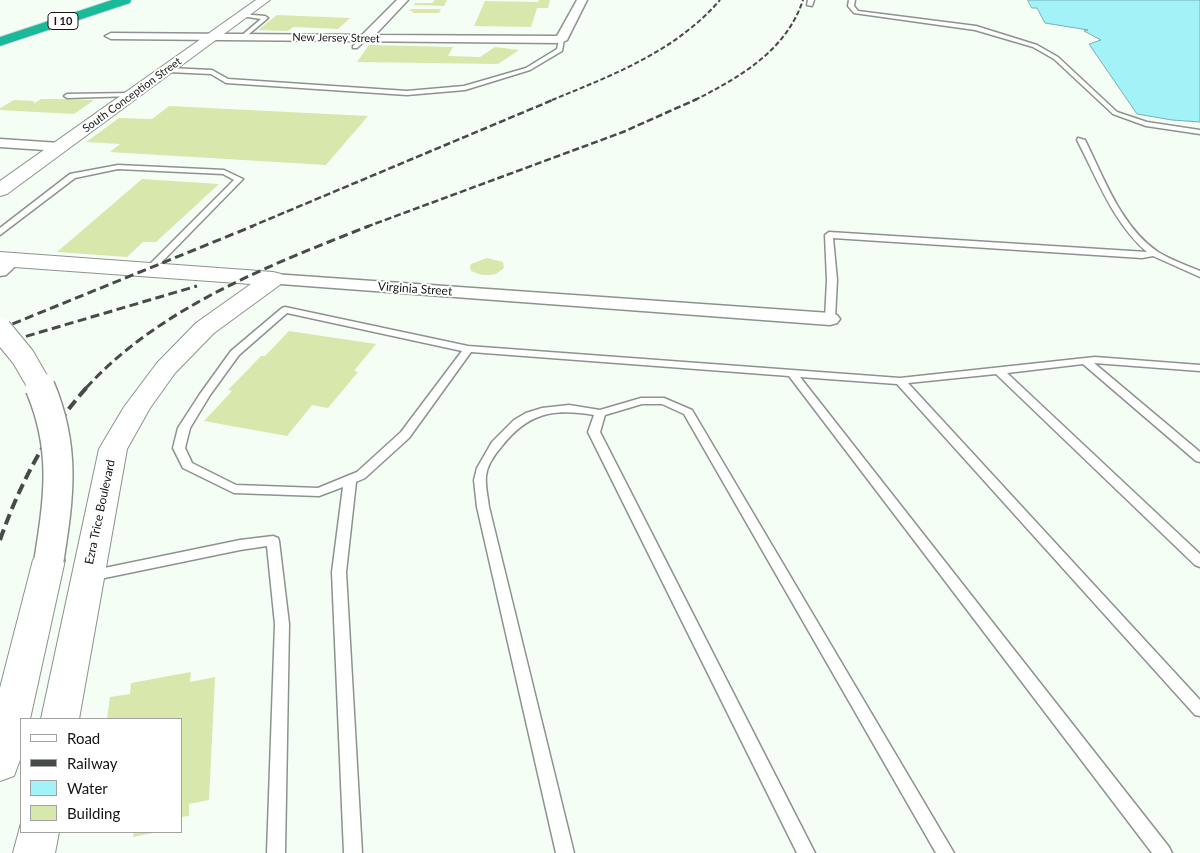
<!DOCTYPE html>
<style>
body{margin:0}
#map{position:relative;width:1200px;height:853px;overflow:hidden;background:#f4fef5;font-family:Lato,sans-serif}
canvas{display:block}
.legend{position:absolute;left:20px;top:718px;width:162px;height:115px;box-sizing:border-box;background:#fff;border:1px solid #a1a2a1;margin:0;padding:6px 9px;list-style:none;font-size:15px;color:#131714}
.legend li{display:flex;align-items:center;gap:10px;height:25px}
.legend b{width:25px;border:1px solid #a1a2a1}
</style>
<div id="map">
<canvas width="1200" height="853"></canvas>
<ul class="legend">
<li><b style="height:6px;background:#fff"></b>Road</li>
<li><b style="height:6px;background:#464b47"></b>Railway</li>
<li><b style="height:14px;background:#a2f2f8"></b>Water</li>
<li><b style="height:14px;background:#d8e7ac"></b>Building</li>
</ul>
</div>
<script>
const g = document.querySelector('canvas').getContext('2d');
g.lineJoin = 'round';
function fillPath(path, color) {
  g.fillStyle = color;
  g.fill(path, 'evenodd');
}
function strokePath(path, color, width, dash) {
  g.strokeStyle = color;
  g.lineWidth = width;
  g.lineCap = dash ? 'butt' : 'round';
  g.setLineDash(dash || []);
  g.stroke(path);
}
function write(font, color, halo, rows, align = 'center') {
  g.font = font + ' Lato,sans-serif';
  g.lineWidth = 4;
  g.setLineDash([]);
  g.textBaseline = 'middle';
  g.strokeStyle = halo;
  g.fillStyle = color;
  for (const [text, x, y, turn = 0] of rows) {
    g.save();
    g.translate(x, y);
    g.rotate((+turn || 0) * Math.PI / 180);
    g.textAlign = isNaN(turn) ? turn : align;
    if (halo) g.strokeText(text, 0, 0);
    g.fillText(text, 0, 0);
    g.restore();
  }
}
const water = new Path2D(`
 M1028,0h172v122l-28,-2 -35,-6 -48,-70 12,-4 -17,-9 4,-1 -43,-7 -8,-15h-5z`);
fillPath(water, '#a2f2f8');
strokePath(water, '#77b0b4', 1);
fillPath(new Path2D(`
 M435,0h12l-3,6 -30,-1 1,-2h17z
 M539,0h11l-2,8h-11l-6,19 -57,-1 11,-25 53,1z
 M411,9h30l-2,4h-27l1,-2h-4z
 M277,15l73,3 -12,11 -45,-2 -5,4 -30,-1z
 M369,45l84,2 -5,9 32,1 15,-10 24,3 -21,14 -141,-2z
 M41,99h20l33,1 -20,14 -74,-4v-2l14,-8 21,1 -2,2h2z
 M169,106l199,10 -42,49 -216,-13 10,-8 -34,-2 33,-24 33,1z
 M142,179l77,5 -63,58h-13l-16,15 -70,-5z
 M487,258l16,4 1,6 -8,6 -7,1h-7l-11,-4 -1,-4 1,-3z
 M289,331l87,13 -22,27 4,1 -30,36 -16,-3 -25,31 -83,-15 28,-30 -4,-1 33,-34h4z
 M191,672l-1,10 25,-5 -6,123 -20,4v12l-8,1v-98h-74l3,-22 20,-3 1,-11z
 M134,832h19v1l-20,4z`), '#d8e7ac');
const service = new Path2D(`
 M808,0h6l-2,6 -5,-1z
 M849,0h6l-1,6 4,5 118,15 61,19 21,12 59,55 30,10 53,8v4l-54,-8 -33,-12 -59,-55 -21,-12 -58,-17 -121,-17 -6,-7z
 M241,14l24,2 3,2 -25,21 -2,-3 20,-17 -20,-3z
 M362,38l5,1 -10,9h-4v-2z
 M559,39l5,1 -2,11 -32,19 -65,20 -58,5 -181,-12 -15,-9 -43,-2 -3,-2 3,-2 44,2 16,9 179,12 57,-5 62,-18 31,-19z
 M132,93l3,2 -1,1 -67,2 -3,-2 3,-2z
 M1078,138l7,2c19,38 36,87 73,112 13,8 28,13 42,19v6l-47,-21 -11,2 -309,-20 4,42 -2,39 -5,3 -3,-1 -2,-2 2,-39 -2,-45 4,-3 318,20c-34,-29 -50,-74 -70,-112z
 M118,165l106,5 19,9 -90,92 -3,1 -5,-3 89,-89 -11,-6 -105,-5 -43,9 -75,57v-7l70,-54z
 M285,307l183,39 432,32 195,-21 105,8v6l-106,-8 106,89v10l-4,-1 -113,-97 -76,9 193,181v13l-5,-2 -199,-191 -88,9 292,317v16l-5,-1 -298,-331 -97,-7 369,470 3,6h-20l-363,-477 -318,-24 -62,86 -44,40 -9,4 -10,90 16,281h-18l-12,-281 11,-85 -24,9 -85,-3 -51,-25 -10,-20 5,-20 22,-34 31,-43 51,-43zM287,313l175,38 -61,81 -44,40 -39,16 -82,-3 -44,-22 -7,-15 5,-20 20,-33 29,-40z
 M641,398h23l28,12 262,443h-18l-252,-439 -22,-10h-20l-37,11 -5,17 215,421h-18l-209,-421 6,-17c-41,-7 -66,-2 -92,31 -7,8 -15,19 -16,30 -1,10 2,21 3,31l85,346h-18l-79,-346 -3,-27 3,-12 15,-26 22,-22 12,-7 16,-5 27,-3 31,5z
 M273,536l5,2 1,3 10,83 -4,229h-18l8,-229 -8,-78 -27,4 -150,31 -5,-2 -2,-3 2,-3 5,-2 150,-31z`);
const minor = new Path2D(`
 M397,0h11l-33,35 182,1 20,-36h10l-20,40 -6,3 -450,-4 -6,-3 6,-3 251,2z
 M0,139l60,4 5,1 2,3 -2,3 -5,1 -60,-4z
 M13,255l6,1 3,4 -16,15 -6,1v-14l7,-6z
 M273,274l557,39 7,2 3,4 -3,4 -7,2 -563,-42 -3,-4 3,-4z`);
const tertiary = new Path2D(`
 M256,0h14l-263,194 -7,2v-15z
 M0,252l273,20 8,2 3,5 -3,5 -67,49 -39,40 -25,35 -23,41 -48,270h-38l58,-270 25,-42 33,-44 39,-40 55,-39 -251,-18z
 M49,548l11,4 5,8 -35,159h-9v38l-7,19 -14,5v-93l33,-128 5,-8z
 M21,823v9h38l-4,21h-42z`);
const motorway = new Path2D(`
 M112,0h19l-1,3 -130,43v-9z`);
strokePath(service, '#8b948c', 3);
strokePath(minor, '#8b948c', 3);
strokePath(tertiary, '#8b948c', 2);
strokePath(motorway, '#d9dad9', 2);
fillPath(service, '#fff');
fillPath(minor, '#fff');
fillPath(tertiary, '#fff');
fillPath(motorway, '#18ba9a');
strokePath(new Path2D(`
 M552,100c61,-25 124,-49 168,-100
 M695,100c45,-23 91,-49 108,-100`), '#464b47', 2, [5, 2.5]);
strokePath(new Path2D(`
 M250,227l305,-128
 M366,227l257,-95 74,-33`), '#464b47', 2.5, [7, 3]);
strokePath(new Path2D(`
 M0,329l253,-103
 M0,344l197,-58
 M86,388c74,-81 184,-123 283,-162`), '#464b47', 3, [9, 4.5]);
strokePath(new Path2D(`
 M0,540c20,-57 47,-108 87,-153`), '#464b47', 4, [11, 5.5]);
const tertiaryBridgeFar1 = new Path2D(`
 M0,329l23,28 18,31`);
const tertiaryBridge = new Path2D(`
 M40,387c26,61 19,110 9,173`);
strokePath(tertiaryBridgeFar1, '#8b948c', 25, []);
strokePath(tertiaryBridge, '#8b948c', 32, []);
strokePath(tertiaryBridgeFar1, '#fff', 23);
strokePath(tertiaryBridge, '#fff', 29);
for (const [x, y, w] of [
 [63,21,30]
]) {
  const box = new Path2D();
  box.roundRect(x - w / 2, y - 8.5, w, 17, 4);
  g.fillStyle = '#fff';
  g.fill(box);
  strokePath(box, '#131714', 1);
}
write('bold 11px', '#131714', null, [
 ["I 10",63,21]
]);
write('11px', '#131714', '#fff', [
 ["New Jersey Street",336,38,1],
 ["South Conception Street",132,95,-36]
]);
write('12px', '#131714', '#fff', [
 ["Virginia Street",415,289,4],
 ["Ezra Trice Boulevard",100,512,-78]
]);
</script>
